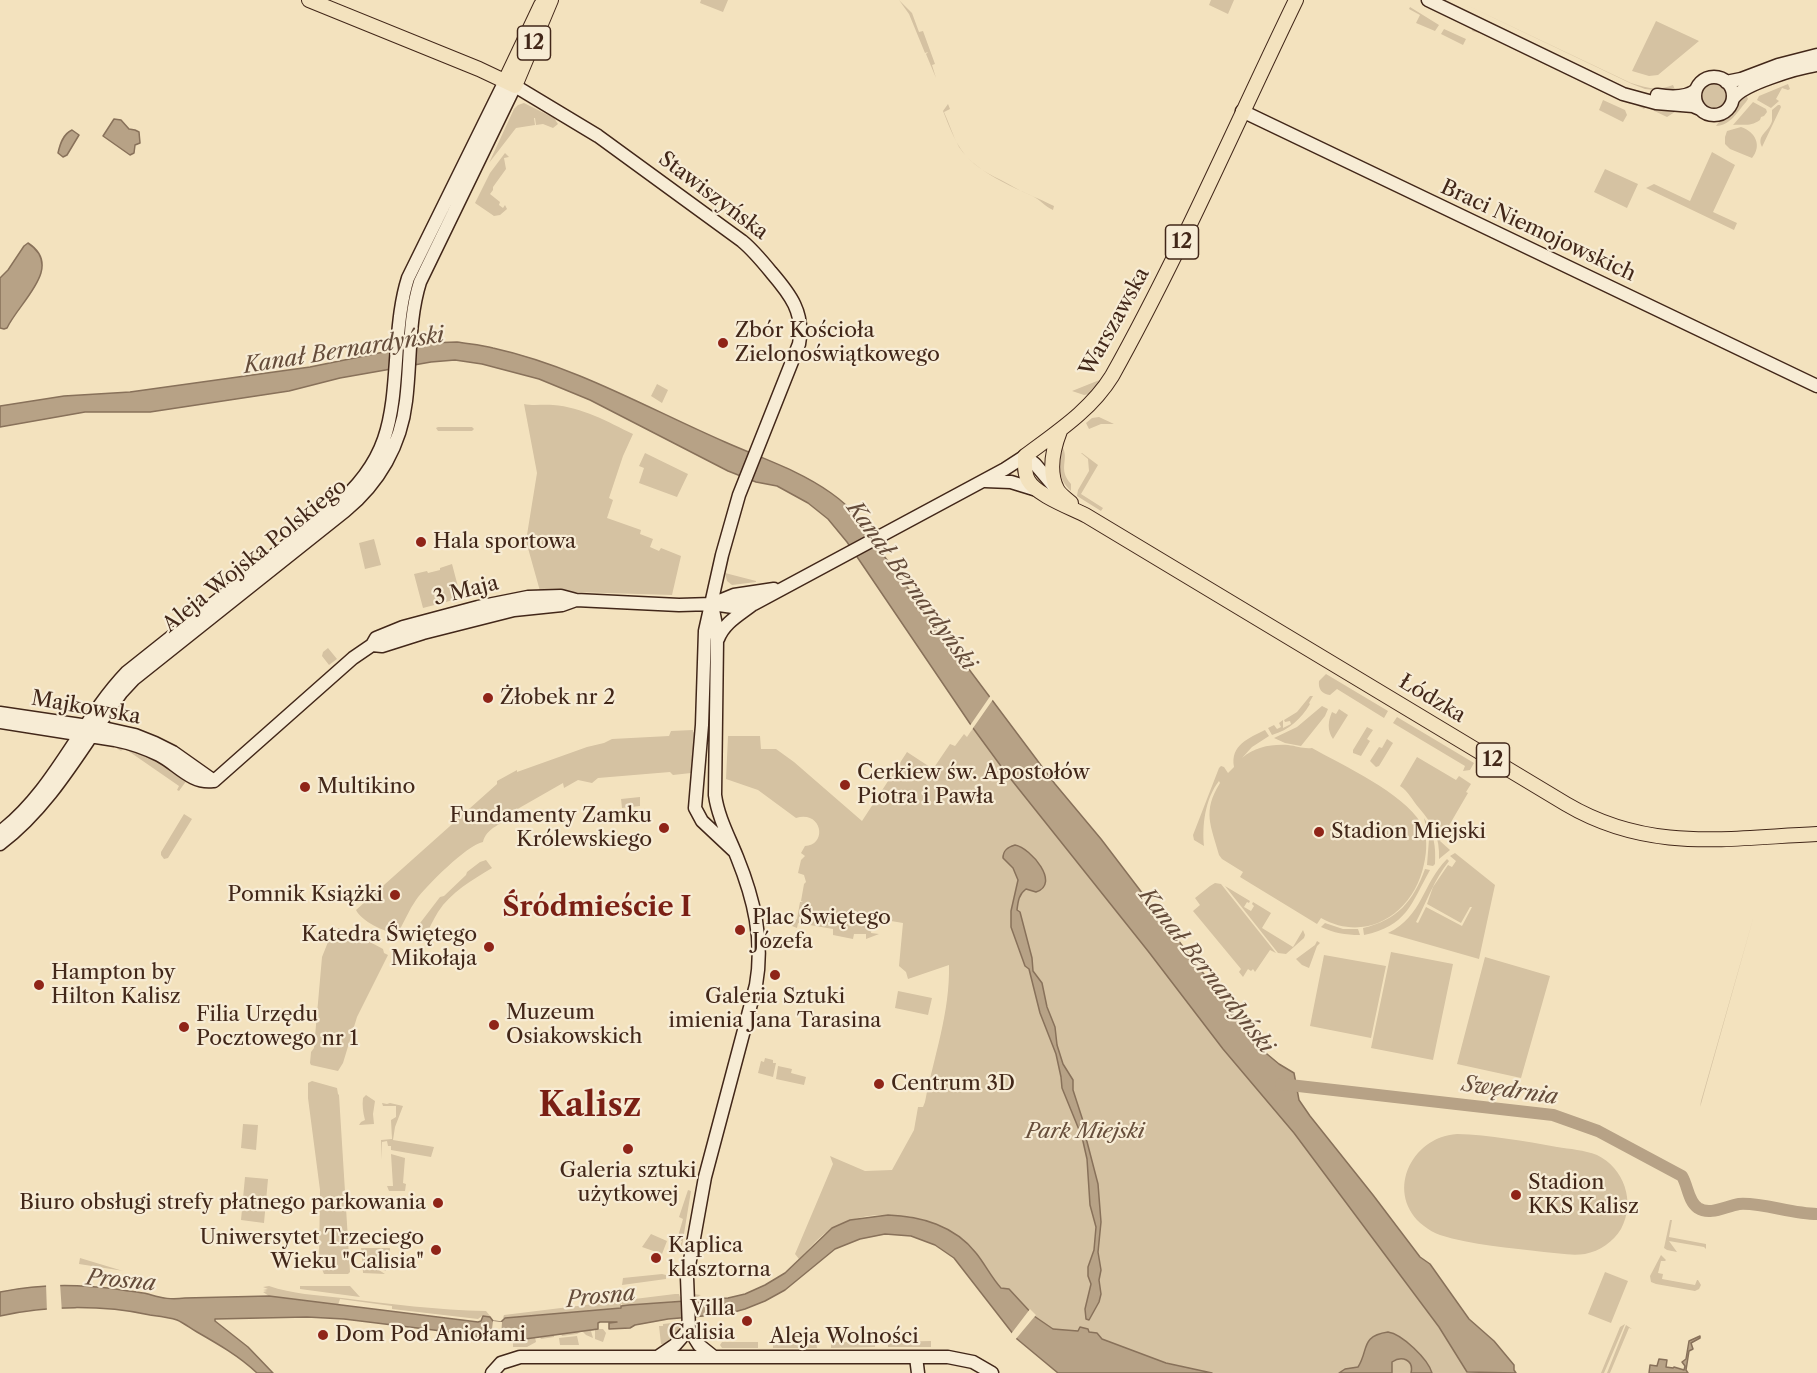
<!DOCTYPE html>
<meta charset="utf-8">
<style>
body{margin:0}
canvas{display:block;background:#f3e2be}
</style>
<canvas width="1817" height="1373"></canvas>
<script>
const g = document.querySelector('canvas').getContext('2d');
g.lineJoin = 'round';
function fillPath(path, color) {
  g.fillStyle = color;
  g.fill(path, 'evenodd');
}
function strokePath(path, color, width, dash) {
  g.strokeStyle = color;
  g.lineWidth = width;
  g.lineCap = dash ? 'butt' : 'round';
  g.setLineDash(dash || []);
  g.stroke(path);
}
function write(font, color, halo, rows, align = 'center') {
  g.font = font + ' "Libre Caslon Text",serif';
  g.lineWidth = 4.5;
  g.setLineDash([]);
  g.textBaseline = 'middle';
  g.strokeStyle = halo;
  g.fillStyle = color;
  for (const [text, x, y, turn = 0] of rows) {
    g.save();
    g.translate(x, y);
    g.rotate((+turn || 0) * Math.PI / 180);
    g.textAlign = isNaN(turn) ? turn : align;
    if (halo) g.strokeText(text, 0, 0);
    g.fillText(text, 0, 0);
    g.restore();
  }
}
fillPath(new Path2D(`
 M701,0h27l-5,12 -23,-9z
 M899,0l13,13 7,19 4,-1 12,33 -3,1 4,13 -10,-24 2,-2 -3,1 -16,-39z
 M1211,0h23l-6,14 -19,-9z
 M1456,0l175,83c15,5 27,8 42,2l3,7 -31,-3 -13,-5z
 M1410,7l29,18 -4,6 -19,-8 4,-8 -11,-6z
 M1656,21l43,20 -41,34 -9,1 -17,-5z
 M1473,28l6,2 199,80 -11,7 -21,-10 -2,2 -12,-6 -2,1 -7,-3 1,-1 -136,-65 -16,-4z
 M1444,29l22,10 -3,6 -22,-11z
 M1701 96a13 13 0 1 1 26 0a13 13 0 1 1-26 0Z
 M1788,84l2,5 -2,1 -6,-2 -6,11 3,2 -8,7 -14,-8 2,-4z
 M1746,94l2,5 -2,3c-8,9 -16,24 -30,24 4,-7 11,-8 16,-14 6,-7 7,-11 14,-18z
 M1603,100l22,10 2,5 -4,7 -24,-12z
 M1753,102l13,7 1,3 -3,4 -3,1 -1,3c-10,7 -16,4 -27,5z
 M524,103l30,15 4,6 -5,4 -10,-4 -7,1 -1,-7h-1l1,7 -19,3 -27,35 25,-54 4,-4z
 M948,104l2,5 -6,3c5,11 9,24 15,35 19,29 65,44 95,59l-1,4c-8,-3 -14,-12 -23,-15 -10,-4 -19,-10 -29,-15 -37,-18 -43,-31 -58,-69z
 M1778,105h2l1,2 -19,40c-6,-12 7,-15 10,-26 0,-2 0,-9 0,-11z
 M1741,127c15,5 21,19 11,31l-22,-9 -5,-5v-7l2,-6z
 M1712,152l23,13 -22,47 24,11 -3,7 -88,-42 8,-4 36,17z
 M505,153l4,4 -5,1 2,11 -13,18v3l-3,4 10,8 -1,3 4,3 2,-3 2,4 -7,6 -6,1 -19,-13 15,-30z
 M1605,169l33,15 -11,24 -33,-16z
 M1102,379l-12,15 -6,1 -12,-4z
 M657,384l11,6 -6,13 -11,-7z
 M524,404c10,2 19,0 29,1 29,2 55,17 80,29l-10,22 -14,42 4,2 -6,18 34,12 -1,4 13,5 -3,8 9,4 2,-3 20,8 -9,39 -132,-4 -14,-50 11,-68z
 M1099,417l15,7h-13l-12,5 -3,-6 6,-5z
 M438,427h34l2,2 -2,2h-34l-2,-3z
 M1062,446c8,13 -5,23 9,38v7c-14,-13 -13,-27 -9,-45z
 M645,453l43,21 -11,23 -38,-14 5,-15 -5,-2z
 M1081,453h1l16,12 -17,29 22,14 -2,3 -24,-15 1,-6 11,-19 -1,-12z
 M374,539l7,26 -16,4 -6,-26z
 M452,564l9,34 -38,10 -9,-34 13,-3 1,2 12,-3v-2z
 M725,573l31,8v1l-24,3 -5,-4z
 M328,648l9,11 -8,6 -7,-9 1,-4z
 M1326,674l62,37 -4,7 -47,-29 -7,6c-8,-1 -12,-6 -11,-14z
 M1310,696h3l-4,7 1,1c-9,15 -21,26 -38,31l-4,-7 6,-3 3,4 4,-2 -2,-4 4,-3v8l8,-4 -1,-3 -5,1 -1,-2 13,-8z
 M1322,706l6,3 -3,7 -24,30 -16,-3 -11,-5 23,-11z
 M1339,709l9,6 -15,24c-6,-9 -5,-18 -1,-27l4,2z
 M1397,717l77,46 -4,7 -7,1 2,-5 -72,-43z
 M1367,727l6,3 -6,9 3,2 -9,15 -8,-3v-3z
 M973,728l33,45 142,178 75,98 71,84 145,194 28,46h-255l-46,-10 -64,-24 -13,-7 -1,-3 -8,-2 -2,4 -25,-2 -19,-13 -25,-27c-15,-1 -19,-17 -27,-28 -3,-5 -8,-10 -12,-14 -31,-35 -98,-42 -137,-19 -13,7 -23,20 -34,31l-4,-5 38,-90 -3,-8 35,15 27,-1 22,-40 4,-23h5l2,-5c9,-46 25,-89 24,-137l-41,14 -2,-7 -7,-6 4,-43 -30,-5 -2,15 8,1 -13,5v-5h-12l-1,5 -20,-4v-6l-35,-6 -1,5 -5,-2 1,-4 4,-3 3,-17h3l-2,-1 3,-17 2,-2 -2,-7 -6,-2 3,-13 4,-4 -4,-3 4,-7c23,-1 17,-36 -9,-28l-38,-28 -32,-11 2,-43h32l1,13h15l18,13 68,59 45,-69 26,17 17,-25 5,2 9,-12 3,3z
 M693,730v2l4,2 -6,39 -18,2 -3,-3 -72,6 -6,5 -14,-3 -14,8 -1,-5 -49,28v5c-11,7 -28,12 -31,26 -16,3 -57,44 -67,58 -7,10 -12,22 -18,33 -11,1 -37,-12 -42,-23l141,-126v-3l20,-11v2l70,-25 17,-4 8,-4 57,-3 2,-5z
 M1265,730l4,6 -17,11 -10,11c13,-11 29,-14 46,-13 9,1 15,4 24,3 32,18 91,45 109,75 7,12 6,28 3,41 -10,49 -57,80 -103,54l-4,6 -77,-47 3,-5 -21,-13 -3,-4c-8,-30 -17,-43 1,-72l-1,-2c-14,18 -17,44 -15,65l-10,-6 -1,-5 26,-67 2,-2 3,1 4,6 6,-6c-4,-22 15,-29 31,-37z
 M1387,739l6,4 -14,23 -3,1 -6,-6 9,-14 3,1z
 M109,743l47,14 31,23 -8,11 -2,-1 2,-4 -55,-38 -3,3z
 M1417,757l39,23 3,-4 12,8 -5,8 2,1 -28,48 10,9 -11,9c1,-22 -6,-35 -20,-51 -7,-8 -10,-16 -19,-22z
 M640,797v9l-18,2 -1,-9z
 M184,814l8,5 -24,39 -4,1 -3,-4v-3z
 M1424,818c10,15 12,28 11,46l-2,2 -6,-1 2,-26z
 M1455,853l40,32 -16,74 -91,-26c35,-17 34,-49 59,-74l2,2c-15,19 -22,40 -33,61l2,1 8,-16 36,19 10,-19h-2l-9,16 -34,-19 6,-17 15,-22 4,2 4,-6 -6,-5z
 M486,860l6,8c-20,12 -41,24 -54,44 -5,8 -9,17 -13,25l-11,-6 26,-34 4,-1 22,-21 1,-3 13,-10z
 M1425,869l5,1c-19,34 -23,56 -66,65l-1,-7c34,-8 50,-26 62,-59z
 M1215,883l6,1 55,69 -6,-3 -15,22 -2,-3 -2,2 -3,-2 -5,8 -4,-5 2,-3 -48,-58 7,-6 -5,-7 15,-12z
 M1225,886l25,15 -1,2 -2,-1 -3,5 7,4 3,-5 -2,-2 1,-2 18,11 -9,15 31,19 10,-17 2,5 -1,3 -18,16 -8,-1z
 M1755,912l-54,192 -1,3 1,-6z
 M1325,923l18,6h15l2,6c-15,0 -26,-2 -39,-8z
 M338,928h6l39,21 1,4 4,2 -31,62 -14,46 -5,8 -27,-6 -1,-2 1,-11 3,-4 8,-91 8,-20z
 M1317,941l3,2 -3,3 -8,22 -7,-3 -6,-6 19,-14z
 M1391,952l62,12 -20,96 -62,-12z
 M1324,955l62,11 -15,72 -61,-12z
 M1485,957l65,19 -29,102 -64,-14z
 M898,991l34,7 -4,17 -33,-7z
 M765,1058l8,2v3h3l-3,14 -15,-4 3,-12 3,1z
 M778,1066l14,3 -1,4 15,4 -2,8 -28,-6z
 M312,1081l25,7 1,6 1,1 11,177 -2,2h-24l-5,-12 1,-72 -12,-92v-15z
 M366,1095l9,6 -2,13 1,10 -15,1 2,-3 4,-2c-2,-7 -3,-15 -2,-22z
 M382,1103l5,1 3,-1 13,3 -8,21 -2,13 41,7 -3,10 -40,-7v-4h-3l-1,-5 -5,1v18l-1,-20 11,-1 -1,-19 5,-3v-11h-13z
 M243,1124l15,1 -2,25 -15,-2z
 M1457,1134c33,1 67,7 100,13 13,2 27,3 40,8 27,13 39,47 24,74 -8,13 -21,22 -36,25 -14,2 -28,-1 -41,-2 -33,-4 -73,-7 -104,-17 -6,-2 -11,-5 -16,-9 -40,-31 -14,-89 33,-92z
 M391,1154l14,4 -2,25 3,1 -1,7h-16l-2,-5h6z
 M245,1177l23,2 -4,44 -23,-3z
 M688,1190l3,1 -10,61 -3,-1 4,-10 -5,-1 6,-21 -4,-2z
 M1670,1220h2l-3,17 37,7v5l-2,-2 -35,-6 8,11 -10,-2 -3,-2z
 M651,1234l16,7 -5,13 -20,-7z
 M361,1248h29v8l-4,1v14c-11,-4 -24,-10 -25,-23z
 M1661,1255l5,5 -1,1h-4l-3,12 5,1 -1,5 33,6 2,-5h1l3,5 -2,4 -4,2 -39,-7 -5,-2 -1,-6z
 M362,1256l6,7 17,11 -22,-1z
 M80,1258l43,13h1l-45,-7z
 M1605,1272l23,9 -17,42 -23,-9z
 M662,1274l4,1v4l-44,6 1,-7z
 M269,1286c23,8 48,9 73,12 48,6 96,12 144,13l5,6 -9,-1 -4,3 -86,-10v-3l-52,-7 -2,6 -69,-9 -6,-4 4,-1 -4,-1 5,-1 -5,-2z
 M300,1286h50l10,11 -60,-8z
 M675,1294h4l1,3 14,-1v-2l7,1 -4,2 4,2 -78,7 -2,-3v5l-118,10 1,-3z
 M672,1323h8l-2,9 -14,12h-3l-2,-18h4v-2z
 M1625,1324l-21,49h-3l19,-46z
 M1626,1325l6,4 -3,-1 -19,45h-3z
 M598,1329h5l3,4 -3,9 -8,-3v-9l-4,1 2,7 -7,-3 -4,-4 -5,3 -15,2 -1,-2 -7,1v2l-13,2 -1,-2h-5l1,5 -9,5h-14v-4l-10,-1z
 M577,1336l2,9h-19l-1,-7z
 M931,1341v6h-43v-5z
 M722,1342h36v6h-36l-2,-3z
 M773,1342h43l1,6h-44z
 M831,1342h44v5l-44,1z`), '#d5c2a2');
const water = new Path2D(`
 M114,119l7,1 8,9 6,1 4,2 1,11 -5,2 -1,8 -4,2 -27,-19z
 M72,130l7,5 -12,20 -4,2 -5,-4c2,-9 5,-19 14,-23z
 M28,243c37,24 -9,59 -21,85l-3,1 -4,-1v-50l8,-8 16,-24z
 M457,342c12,2 25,3 36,6 82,18 156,61 232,94 36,16 74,28 106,51 23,16 37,35 50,59l174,232 46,55 160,210 18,15 15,9 5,27 11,16 63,79 47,62 10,7 39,55 25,22 20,24v5l2,3 -49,-1 -28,-45 -145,-194 -71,-84 -75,-98 -142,-178 -33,-45 -126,-186 -19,-23 -20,-16 -31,-17 -21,-4 -28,-11 -138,-71 -51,-21 -57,-15 -27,-4 -24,2 -91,16 -51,13 -139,21h-65l-85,15v-21l64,-10 66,-4 180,-25 118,-24z
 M1015,845c16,3 46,39 21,47l-10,-3c-7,5 -8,12 -9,21l3,2 12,46 1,13 9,12 5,24 8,20 2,18 6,19 10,16v10l11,34 1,10 13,50 3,38 -3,30 3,18 -2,10 2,14 -2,8 -10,18 -3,-1 -1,-10 6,-25 -3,-8v-9l6,-17 2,-23 -6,-22 -3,-46 -5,-22 -20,-49 -1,-11 -5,-23 -16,-41 -11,-44 -4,-3 -14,-39v-16l7,-31 -5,-12 -10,-10c0,-8 5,-11 12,-13z
 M888,1215c33,1 67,11 88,38 9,11 15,24 25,35l8,1 25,27 19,13 25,2 2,-4 8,2 1,3 8,1 5,6 64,24 46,10h-154l-41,-34 -63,-81 -19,-13 -24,-9 -26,-2 -25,5 -25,10 -50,41 -20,11 -20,8 -18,5 -59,5 -33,6 -5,3 -21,1v-6l8,-1h-17l-2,1v6l-95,13 -3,-4 -8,-1 -3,4 -8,-1 -7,-5 -130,-16 -37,-2 -92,2v2l33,26 25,26h-16c-18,-17 -39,-29 -60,-41 -7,-4 -13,-9 -20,-12 -8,-3 -19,-4 -27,-5 -46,-10 -104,-10 -150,1v-24c37,-8 79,-8 116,-3 11,2 22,3 32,5 15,4 21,6 37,4l84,-2 209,26 3,-1 2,-5 7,1 3,4 8,1 4,-4 116,-10v-2l8,-1 99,-7 17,-4 20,-9 20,-12 47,-45 18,-8z
 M1388,1332c14,2 40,27 44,41h-21c3,-13 -9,-18 -19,-11v11h-53l6,-4 13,-2c11,-17 2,-31 30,-35z
 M1700,1336v2l-9,5 2,6 -4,2 -3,19 2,3h-39l1,-8 7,1 2,-7 8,1 -1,7 7,1 1,-1 10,3 1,-4 -3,-4 4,-3 3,-18z`);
fillPath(water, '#b7a286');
strokePath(water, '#88715a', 1.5);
fillPath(new Path2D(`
 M991,695l3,3 -23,33 -2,-4z
 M60,1283l2,30h-15l-1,-29z
 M1030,1309l6,6 -21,25 -4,-6z
 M493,1321l9,1 -1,16 -10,-1z`), '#f3e2be');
strokePath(new Path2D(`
 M1281,1084l272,31 45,16 84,45c6,10 6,25 16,32 12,8 28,-2 41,-4 22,-2 53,10 78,10`), '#b7a286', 12);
const secondary = new Path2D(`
 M1428,0l195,94 33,9 37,3 7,3
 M1695 96a19 19 0 1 1 38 0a19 19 0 1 1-38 0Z
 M1726,82l15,-3 37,-14 39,-10
 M1657,95c12,2 29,3 39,-5
 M1733,99c9,-15 65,-31 84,-34
 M1242,111l575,275
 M985,481l26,1 26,8
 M712,604l22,-9 40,-6
 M712,605l4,20 1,15 -2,155c3,22 14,42 22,62 17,42 27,83 19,128l-51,192 -18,100 2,52 10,16 15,12
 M718,639c6,-16 21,-24 34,-34
 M372,645l10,1 41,-13 91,-23 48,-5 14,-5
 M0,713l108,16 27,6 20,8 18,9 41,29
 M0,722l115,18c15,3 30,8 44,15 18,9 32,29 54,26
 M214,781l139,-123 19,-13 4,-7 27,-11 75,-20 50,-10 33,-1 15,4 103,5 33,-1 21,3 21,-3 251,-135 20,-13 10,8 22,26
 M0,832c55,-42 80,-111 127,-160l206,-164c59,-49 59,-91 64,-162 2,-23 4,-46 11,-68l97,-197
 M0,844c52,-39 83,-99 121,-151l13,-14 211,-168c34,-28 56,-66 61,-110 5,-40 2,-81 14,-119l95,-196 83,50 144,105c11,9 20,20 29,31 19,22 34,41 28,72l-60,151 -17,60 -17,76 -3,94 -7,83 7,13 33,31
 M659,1356l16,-11 14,-16
 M916,1357l2,16
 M492,1373l9,-10 19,-6h428l25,5 19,11`);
const primary = new Path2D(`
 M309,0l170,69 36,17 36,-86
 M1296,0c-61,126 -116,254 -184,376 -21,34 -55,56 -87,80 0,8 -1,17 3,24 8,15 44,28 59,36l479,288c83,49 160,34 251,30
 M505,81l36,-76
 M1060,431c-7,18 -12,40 -3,58 3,6 10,10 14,14`);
strokePath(secondary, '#422719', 15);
strokePath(primary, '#422719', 16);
strokePath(secondary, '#f7ecd5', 12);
strokePath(primary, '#f3e2be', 14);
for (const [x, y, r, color] of [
 [723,343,6,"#8f2418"],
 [421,542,6,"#8f2418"],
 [488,698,6,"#8f2418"],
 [845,785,6,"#8f2418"],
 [305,787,6,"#8f2418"],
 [664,828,6,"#8f2418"],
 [1319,832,6,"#8f2418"],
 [395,895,6,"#8f2418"],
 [740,930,6,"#8f2418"],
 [489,947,6,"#8f2418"],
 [775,975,6,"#8f2418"],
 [39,985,6,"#8f2418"],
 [494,1025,6,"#8f2418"],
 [184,1027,6,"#8f2418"],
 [879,1084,6,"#8f2418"],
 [628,1149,6,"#8f2418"],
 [1516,1195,6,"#8f2418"],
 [438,1203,6,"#8f2418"],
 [436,1250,6,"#8f2418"],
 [656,1258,6,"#8f2418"],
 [747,1321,6,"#8f2418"],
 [323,1335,6,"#8f2418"]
]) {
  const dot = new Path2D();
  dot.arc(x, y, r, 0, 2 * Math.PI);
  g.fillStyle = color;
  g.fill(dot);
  strokePath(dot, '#f7ecd5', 2);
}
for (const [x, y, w] of [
 [534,43,33],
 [1182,242,33],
 [1493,760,33]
]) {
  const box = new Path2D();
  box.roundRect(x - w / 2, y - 17, w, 34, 4.5);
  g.fillStyle = '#f7ecd5';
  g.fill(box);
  strokePath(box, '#422719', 1.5);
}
write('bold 20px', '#422719', null, [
 ["12",534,43],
 ["12",1182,242],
 ["12",1493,760]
]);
write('21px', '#422719', '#f7ecd5', [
 ["Stawiszyńska",713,196,37],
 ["Braci Niemojowskich",1538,231,25],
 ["Warszawska",1115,322,-61],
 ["Aleja Wojska Polskiego",255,556,-39],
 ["3 Maja",466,591,-14],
 ["Łódzka",1432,699,31],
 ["Majkowska",86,708,10],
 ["Aleja Wolności",844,1337]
]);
write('21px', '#422719', '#f7ecd5', [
 ["Zbór Kościoła",735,331],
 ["Zielonoświątkowego",735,355],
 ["Hala sportowa",433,542],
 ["Żłobek nr 2",500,698],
 ["Cerkiew św. Apostołów",857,773],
 ["Piotra i Pawła",857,797],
 ["Multikino",317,787],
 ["Fundamenty Zamku",652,816,"right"],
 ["Królewskiego",652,840,"right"],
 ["Stadion Miejski",1331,832],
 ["Pomnik Książki",383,895,"right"],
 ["Plac Świętego",752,918],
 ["Józefa",752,942],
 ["Katedra Świętego",477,935,"right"],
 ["Mikołaja",477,959,"right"],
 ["Hampton by",51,973],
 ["Hilton Kalisz",51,997],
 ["Galeria Sztuki",775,997,"center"],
 ["imienia Jana Tarasina",775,1021,"center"],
 ["Muzeum",506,1013],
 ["Osiakowskich",506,1037],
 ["Filia Urzędu",196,1015],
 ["Pocztowego nr 1",196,1039],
 ["Centrum 3D",891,1084],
 ["Galeria sztuki",628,1171,"center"],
 ["użytkowej",628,1195,"center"],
 ["Stadion",1528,1183],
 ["KKS Kalisz",1528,1207],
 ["Biuro obsługi strefy płatnego parkowania",426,1203,"right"],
 ["Uniwersytet Trzeciego",424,1238,"right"],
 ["Wieku \"Calisia\"",424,1262,"right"],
 ["Kaplica",668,1246],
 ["klasztorna",668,1270],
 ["Villa",735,1309,"right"],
 ["Calisia",735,1333,"right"],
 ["Dom Pod Aniołami",335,1335]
], 'left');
write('italic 21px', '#674e3b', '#f7ecd5', [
 ["Park Miejski",1085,1132]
]);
write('italic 22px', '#654c3a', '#f7ecd5', [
 ["Kanał Bernardyński",344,351,-9],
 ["Kanał Bernardyński",911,586,54],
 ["Kanał Bernardyński",1206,971,52],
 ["Swędrnia",1510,1091,8],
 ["Prosna",121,1281,5],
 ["Prosna",601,1297,-6]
]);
write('bold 27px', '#7a1f14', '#f7ecd5', [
 ["Śródmieście I",597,908]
]);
write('bold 33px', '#7a1f14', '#f7ecd5', [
 ["Kalisz",590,1106]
]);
</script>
